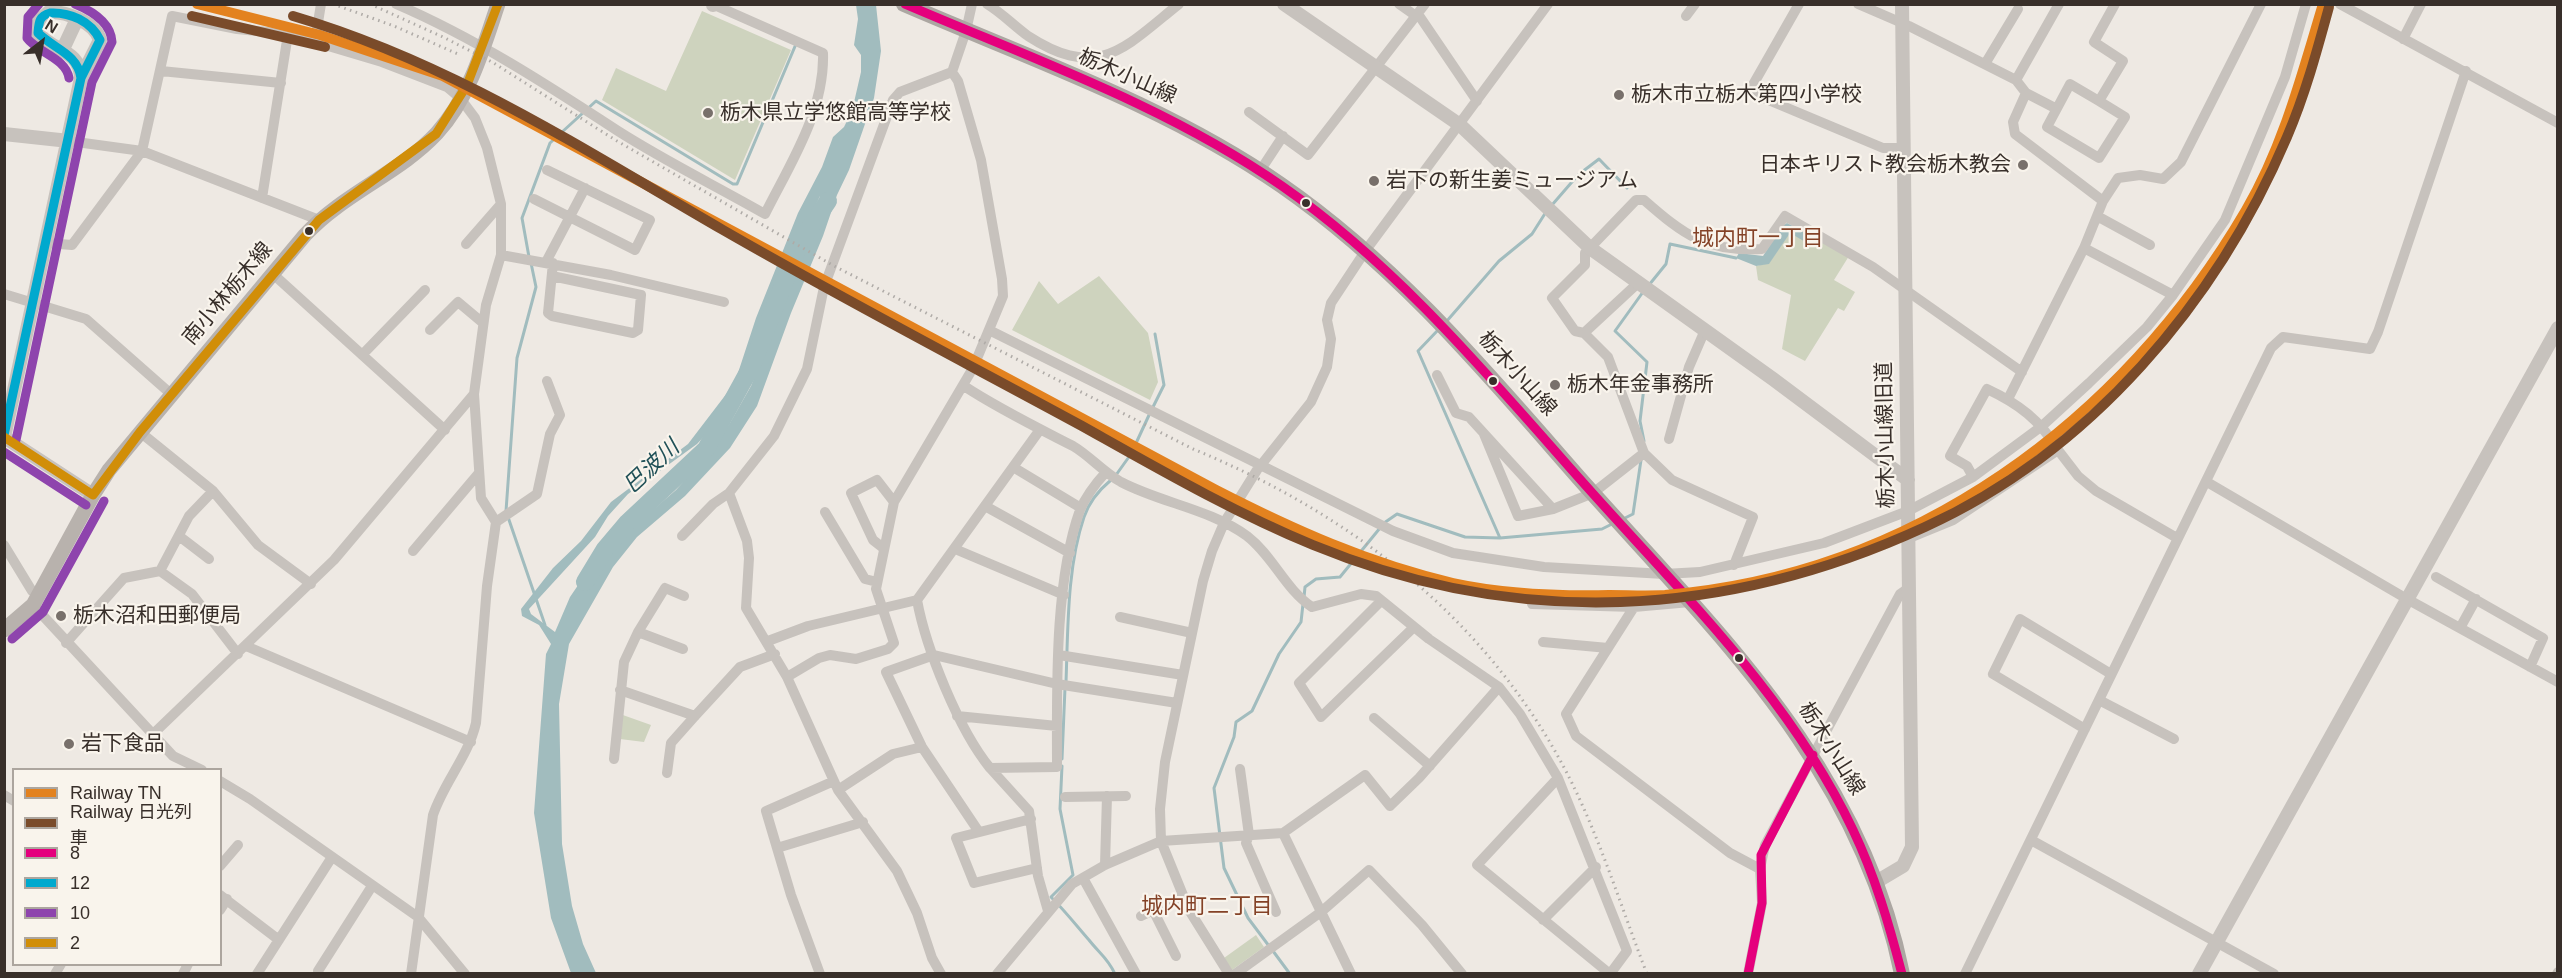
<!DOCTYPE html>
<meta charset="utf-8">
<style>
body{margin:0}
#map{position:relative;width:2562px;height:978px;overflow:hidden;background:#eee9e3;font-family:Arial,"Noto Sans JP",sans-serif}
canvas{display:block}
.frame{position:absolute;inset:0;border:6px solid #382f2a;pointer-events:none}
.legend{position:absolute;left:12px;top:768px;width:210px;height:198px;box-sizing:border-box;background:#f9f4ec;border:2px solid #aca59e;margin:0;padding:8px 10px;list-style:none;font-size:18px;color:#382f2a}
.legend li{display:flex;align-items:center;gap:12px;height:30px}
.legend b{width:30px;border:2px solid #aca59e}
.north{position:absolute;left:12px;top:12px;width:60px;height:60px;-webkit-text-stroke:4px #f9f4ec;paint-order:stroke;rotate:31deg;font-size:16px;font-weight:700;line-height:24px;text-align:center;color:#382f2a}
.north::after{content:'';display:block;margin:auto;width:21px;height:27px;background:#382f2a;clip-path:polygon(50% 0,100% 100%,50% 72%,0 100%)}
</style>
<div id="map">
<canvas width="2562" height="978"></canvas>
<div class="frame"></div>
<ul class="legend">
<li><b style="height:8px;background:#e3821f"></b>Railway TN</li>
<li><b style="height:8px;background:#7a4b2a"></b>Railway 日光列車</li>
<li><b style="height:8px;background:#e5007d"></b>8</li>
<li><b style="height:8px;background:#00a9ce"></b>12</li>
<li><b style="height:8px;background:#8e44ad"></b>10</li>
<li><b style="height:8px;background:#d18e08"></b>2</li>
</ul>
<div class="north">N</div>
</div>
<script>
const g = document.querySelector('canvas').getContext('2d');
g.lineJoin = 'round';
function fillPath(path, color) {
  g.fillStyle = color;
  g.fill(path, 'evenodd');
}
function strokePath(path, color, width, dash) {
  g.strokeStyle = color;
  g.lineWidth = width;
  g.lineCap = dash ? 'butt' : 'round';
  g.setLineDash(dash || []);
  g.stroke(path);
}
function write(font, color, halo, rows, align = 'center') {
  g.font = font + ' Arial,"Noto Sans JP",sans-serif';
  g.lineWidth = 4.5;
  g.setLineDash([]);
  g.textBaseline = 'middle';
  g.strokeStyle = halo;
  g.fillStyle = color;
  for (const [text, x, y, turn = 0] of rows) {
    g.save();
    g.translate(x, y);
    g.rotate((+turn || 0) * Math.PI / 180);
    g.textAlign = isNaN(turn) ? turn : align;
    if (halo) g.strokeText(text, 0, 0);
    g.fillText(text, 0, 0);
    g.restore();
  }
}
fillPath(new Path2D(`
 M702,11l89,39 -56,130 -133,-80 14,-32 50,23z
 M1790,232l24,14 6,-7 29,17 -15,24 21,12 -11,19 -6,-3 -33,53 -23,-12 9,-54 -33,-15 -2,-14 13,-3z
 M1099,276l49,57 10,49 -8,18 -138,-70 27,-49 19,23z
 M620,714l31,11 -7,17 -24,-3z
 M1256,935l8,12 -32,23 -8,-12z`), '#ced3be');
fillPath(new Path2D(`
 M856,5h20l5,46 -7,47 -25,72 -12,25 -14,41 -32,77 -34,93 -27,42 -45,48 -48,41 -24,30 -44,77 -10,60 3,140 10,62 11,38 13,29h-25l-20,-55 -17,-105 12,-159 5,-10 -12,-19 -17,-9 -1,-7 32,-41 28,-27 30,-39 77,-58 39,-51 10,-17 19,-58 42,-105 24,-46 11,-30 11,-10 8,-16 9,-39v-17l-7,-10 4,-26zM820,196l-7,31 -62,159 -21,37 -23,32 -31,35 -65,56 -24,26 -17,25 -15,35 -24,-18 -2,-5 66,-72 13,-21 20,-22 69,-50 26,-28 27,-51 22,-65z
 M1787,223l33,16 -6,8 -24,-14 -21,31 -13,2 -20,-8 3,-5 24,3 19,-30z`), '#a1bcbe');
strokePath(new Path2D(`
 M1552,205l26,-30 21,-16 28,29
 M529,257l-7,-39 28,-75 46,-42 137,83h4l59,-140
 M1649,285l17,-21 4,-20 66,14
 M1643,292l-28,39 32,31 -7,59 4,20
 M1446,322l53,-61 33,-27 14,-22
 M1439,329l-21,22 82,187
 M1153,407l11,-22 -9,-51
 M1116,475l15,-21 19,-41
 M506,511l11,-153 19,-71 -5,-24
 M508,517l37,108
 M1623,519l10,-5 8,-54
 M1384,523l13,-9 68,23 35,1 102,-9 10,-5
 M1304,597l1,-10 11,-8 24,-2 40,-49
 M1066,682c2,-53 1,-115 18,-165 5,-15 15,-27 27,-37
 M1062,759l3,-71
 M1062,766l-2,43 13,66 -22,22c14,14 25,28 38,43 10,13 19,18 26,34
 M1269,946l-21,-28 -24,-50 -10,-80 20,-51 2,-15 16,-11 27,-57 22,-32 2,-18
 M1273,951l17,23`), '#a1bcbe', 3);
strokePath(new Path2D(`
 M585,582l20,-33 22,-26 79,-74 46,-84 48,-123 28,-41`), '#a1bcbe', 18);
strokePath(new Path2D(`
 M396,4c79,34 150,80 222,127 47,30 98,55 147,83 25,-50 60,-103 58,-161l-111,-49
 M987,4c15,9 27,22 41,32 71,46 97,11 151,-32
 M1399,4l17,12
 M1799,4l-49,86 4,4 129,54h20
 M1858,4l51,22 107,54 10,13 29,15
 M2340,4l218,119
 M1418,14l59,87
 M1686,16l9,-12
 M2403,39l18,-35
 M315,41l6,-37
 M1985,64l33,-55
 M161,71l120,12
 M2016,80l43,-76
 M2026,93l-13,29 2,12 88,67
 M2099,101l-29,-17 -23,43 52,31 26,-41 -26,-16 24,-40 -29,-19 21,-38
 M1249,112l59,43 117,-151
 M69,141l73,10 177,69
 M1260,171l23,-35
 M262,198l26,-164
 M534,199l101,51 15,-30 -103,-50
 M2097,216l53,29
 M47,243l25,2 70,-94 30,-135 65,13 51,5 94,28 65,25 13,11 15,20 12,30 14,56v51l-15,50 -12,89 7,104 15,24 -9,64 -11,137c-8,34 -32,59 -43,92l-22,159
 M466,244l35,-40
 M501,255l110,20 113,27
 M546,262l39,-74
 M273,274l172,156
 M552,276l89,19 -3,35 -5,3 -81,-17 -4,-3 5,-50
 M1638,283l-54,50 24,24 36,96 28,27 81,37 -19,48
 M4,294l82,25 85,75
 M2173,295l-89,-47 19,-47 15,-23 22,-3 23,4 18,-17 80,-158
 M430,330l28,-28 25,21
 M991,331l402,200 60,22 91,14 120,7 36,-2 124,-29 84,-32 65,-34 69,-51 47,-43 58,-56 26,-32 52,-75 60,-143 21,-73
 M1584,333l-9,-2 -23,-33 33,-33v-12l51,-53h8c40,35 62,52 118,49l23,-33 88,51 149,105
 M362,355l63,-65
 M1437,375l19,38 13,4 84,92
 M964,386c35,23 72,41 109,60 17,10 30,26 48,36 40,21 89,27 126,54 26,20 38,53 65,71l49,-13 15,2 53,43 70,48 21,27 38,64 69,173 -17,23 -133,-109 81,-87
 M2008,399l76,-151
 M140,432l73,59 45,54 53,39
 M1484,434l34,82 35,-7 40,-16 51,-40
 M1669,439l20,-72 16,-37
 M1013,467l68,41
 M1973,477l-6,-11 -17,-10 37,-67c32,15 53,31 71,61
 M2207,482l200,117 151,83
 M985,506l85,47
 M825,512l40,67 12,3
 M496,522l41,-28 13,-60 10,-19 -13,-34
 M179,536l30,23
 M682,536l31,-32 16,-11
 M1909,538l44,-18 105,-70 20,26 18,15 81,47
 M4,545l28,46 7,3
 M882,547l-9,-7 -22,-47 26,-13 17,22
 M955,549l109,46
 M413,551l66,-78
 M160,571l29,-55 24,-25
 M2436,577l107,61 -13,29
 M1381,601l-82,82 22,34 93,-90
 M1690,602l-56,5 -68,107 10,22 154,117 30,16
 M1532,604l102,3
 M33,605l140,151 29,14
 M1120,617l72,16
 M2460,628l16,-29
 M638,632l45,17
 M768,641l40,-15 109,-26
 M1543,642l65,6
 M66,643l58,-65 36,-7 32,23 46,60
 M246,646l225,96
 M1059,655l124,20
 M787,677l32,-19 11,-3 26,4 32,-10 6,-6 -18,-54 18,-87 79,-134 30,-72 -1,-17 -21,-119 -23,-79 -6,-9 14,-41 6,-27
 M620,690l75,26
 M2099,700l75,39
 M957,716l100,10
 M1374,718l56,48
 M2085,729l-92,-55 27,-55 91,55
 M152,735l182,-175 140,-166
 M614,759l10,-97 14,-30 27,-44 19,8
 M990,768c-31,-38 -64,-119 -73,-168l122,-169
 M1240,769l9,66 -3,8 30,69
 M667,773l4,-30 24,-27 45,-49 35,-13
 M220,781l30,18 168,118 47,57
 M838,790l55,-36 29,-7
 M4,795l10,6
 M1065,797l61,-1
 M1031,819l-75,19 18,45 63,-15
 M979,832l-57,-85 -36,-75 48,-17 123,29 120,19
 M1283,833l68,141
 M2031,840l243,134
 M777,848l86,-26
 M1105,865l2,-69
 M220,866l18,-21
 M1083,878l53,96
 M220,895l59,45
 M220,910l7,-11
 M1153,910l23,46
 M1048,911l-10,-35 -9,-65 -39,-43 67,-1c0,-77 -3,-184 23,-257 6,-14 16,-27 26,-38
 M1141,916l42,-20
 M1543,920l53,-53
 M318,971l54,-85
 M55,974l6,-10
 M183,974l5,-10
 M257,974l75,-117
 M820,974l-29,-79 -25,-84 68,-30
 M941,974l-9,-16 -15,-45 -20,-42 -59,-81 -51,-113 -41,-69 3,-50 -2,-17 -18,-48 45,-57 33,-67 17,-82 69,-187 7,-8 52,-20
 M997,974l75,-90 33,-19 56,-24 122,-8 82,-58 25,31 29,-28 80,-91
 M1229,974l-40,-64 -28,-69 -1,-32 5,-47 38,-181 9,-30 12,-28 33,-53 54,-68 16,-35 4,-28 -4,-19 4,-17 35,-53 182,-246
 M1235,974l86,-62 48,-42 53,55 40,49
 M1748,974l14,-71 -2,-34 5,-24 135,-251 10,-7
 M1965,974l306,-626 12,-11 87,12 8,-17 88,-261
 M2557,974l1,-2`), '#c7c2bd', 10);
strokePath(new Path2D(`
 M1284,4l176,121 130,123 183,131 135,101
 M713,5v-1
 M63,49l14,-30
 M4,134l65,7
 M4,437l77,-359 19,-38c-5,-18 -35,-29 -51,-28l-10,9 -1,12c15,19 42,16 43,45
 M4,437l89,58
 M1876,882l27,-16 9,-19 -10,-843
 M2199,974l359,-646`), '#c7c2bd', 14);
strokePath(new Path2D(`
 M4,630l29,-25 60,-110 16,-25 196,-235c39,-42 95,-62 132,-102 32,-35 46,-84 61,-129`), '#b8b2ad', 15);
strokePath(new Path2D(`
 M904,4c127,55 263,102 377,181 117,81 206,188 298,293 135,152 281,287 323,496`), '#aca7a2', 16);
strokePath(new Path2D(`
 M333,4l61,22 64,28
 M370,4l73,33 49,25 125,79 217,125 359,183c151,62 280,159 362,302 40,70 63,148 92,223`), '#afaba7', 3, [1.5, 4.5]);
strokePath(new Path2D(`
 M905,4c128,55 262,102 377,182 115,80 205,188 297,292 98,111 210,217 274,352 22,46 36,94 49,144
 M1748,974l14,-71 -1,-48 52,-100`), '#e5007d', 9);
strokePath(new Path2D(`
 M50,13c20,-1 41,8 50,27l-19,38c-4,-25 -27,-29 -43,-45 1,-11 1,-17 12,-20z
 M4,435l77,-357`), '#00a9ce', 9);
strokePath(new Path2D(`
 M39,4l-11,13 -1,21c11,15 39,20 42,40
 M16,440l76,-358 20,-40c-1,-20 -20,-31 -37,-38
 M4,452l82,53
 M12,639l31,-27 61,-111`), '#8e44ad', 9);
strokePath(new Path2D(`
 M4,437l89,58
 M93,495l47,-63 179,-212 117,-86 31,-49 31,-81`), '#d18e08', 9);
strokePath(new Path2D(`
 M197,4l123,31 123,41 773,414c76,39 154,74 237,93 51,11 104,13 156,12 18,0 38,1 56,0 249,-21 457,-173 581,-385 37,-63 56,-136 77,-206`), '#e3821f', 10);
strokePath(new Path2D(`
 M192,16l133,31
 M293,16c159,47 288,132 430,214 118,68 239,131 359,196 75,42 151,86 231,119 204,84 412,74 612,-18 165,-75 292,-225 362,-390 18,-42 30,-86 42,-130`), '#7a4b2a', 10);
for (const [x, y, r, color] of [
 [1619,95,6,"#78706b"],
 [708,113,6,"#78706b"],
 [2023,165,6,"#78706b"],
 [1374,181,6,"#78706b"],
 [1306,203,5,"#382f2a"],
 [309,231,5,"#382f2a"],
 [1493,381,5,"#382f2a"],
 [1555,385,6,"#78706b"],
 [61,616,6,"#78706b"],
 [1739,658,5,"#382f2a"],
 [69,744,6,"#78706b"]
]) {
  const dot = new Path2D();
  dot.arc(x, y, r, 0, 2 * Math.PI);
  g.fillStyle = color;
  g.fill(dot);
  strokePath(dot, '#f9f4ec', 2);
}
write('21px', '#382f2a', '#f9f4ec', [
 ["栃木小山線",1127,77,24],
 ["南小林栃木線",228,294,-50],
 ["栃木小山線",1517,374,48],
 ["栃木小山線旧道",1886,435,-91],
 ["栃木小山線",1831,749,58]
]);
write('21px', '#382f2a', '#f9f4ec', [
 ["栃木市立栃木第四小学校",1631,95],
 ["栃木県立学悠館高等学校",720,113],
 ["日本キリスト教会栃木教会",2011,165,"right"],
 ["岩下の新生姜ミュージアム",1386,181],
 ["栃木年金事務所",1567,385],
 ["栃木沼和田郵便局",73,616],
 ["岩下食品",81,744]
], 'left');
write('22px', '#844227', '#f9f4ec', [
 ["城内町一丁目",1758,239],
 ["城内町二丁目",1207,907]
]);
write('italic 22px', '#215158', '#f9f4ec', [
 ["巴波川",652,467,-43]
]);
</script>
